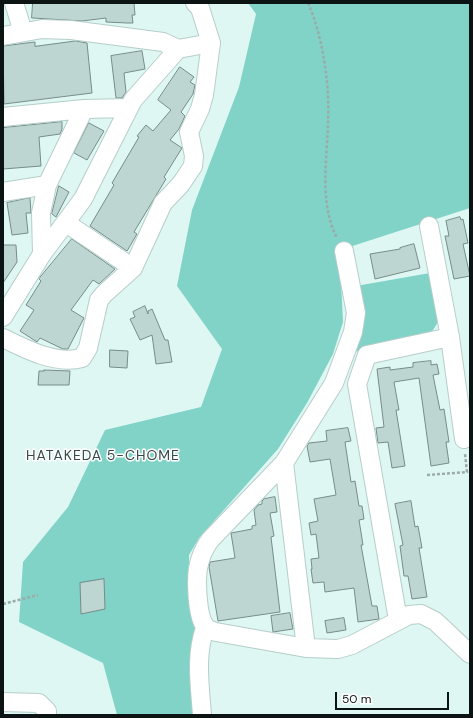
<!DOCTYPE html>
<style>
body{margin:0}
#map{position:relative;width:473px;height:718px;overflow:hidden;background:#dff7f3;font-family:"DM Sans",sans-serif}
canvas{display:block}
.frame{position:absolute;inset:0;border:4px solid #0b1413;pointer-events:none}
.scale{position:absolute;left:335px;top:692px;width:114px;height:18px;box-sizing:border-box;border:2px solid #0b1413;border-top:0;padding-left:5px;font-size:12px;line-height:14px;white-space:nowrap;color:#0b1413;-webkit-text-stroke:3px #fff;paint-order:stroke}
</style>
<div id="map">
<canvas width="473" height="718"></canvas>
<div class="frame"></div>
<div class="scale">50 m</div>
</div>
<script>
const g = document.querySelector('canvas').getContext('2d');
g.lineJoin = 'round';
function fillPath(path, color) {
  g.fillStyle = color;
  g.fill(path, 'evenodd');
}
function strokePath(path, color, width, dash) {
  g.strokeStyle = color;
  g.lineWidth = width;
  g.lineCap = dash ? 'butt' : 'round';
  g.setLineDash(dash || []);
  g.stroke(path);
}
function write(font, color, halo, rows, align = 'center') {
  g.font = font + ' "DM Sans",sans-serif';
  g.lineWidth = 3;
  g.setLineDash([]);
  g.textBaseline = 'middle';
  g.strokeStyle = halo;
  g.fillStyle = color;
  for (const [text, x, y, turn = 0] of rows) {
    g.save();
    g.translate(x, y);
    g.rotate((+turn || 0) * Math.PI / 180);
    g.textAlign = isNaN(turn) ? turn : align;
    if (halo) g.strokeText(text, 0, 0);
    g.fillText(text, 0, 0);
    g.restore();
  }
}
fillPath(new Path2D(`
 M248,3h222v205l-133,43 4,29 2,42 -10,32 -26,49 -29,46 -79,89 -10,17v32l9,43 -4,85h-77l-14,-52 -84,-41 4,-60 45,-55 37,-77 96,-23 21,-58 -45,-63 15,-76 47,-123 17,-73z
 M430,273l10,46 -9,14 -77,19 2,-66z`), '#81d3c8');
const building = new Path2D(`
 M33,3h101l1,12h-3l1,8h-6l-21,-1v-4l-24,3 -50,-3z
 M76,41l11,2 5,50 -88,11 -1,-58 32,-4v4z
 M142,51l3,18 -21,4 2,19 -4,6h-6l-5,-42z
 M180,67l14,10 -4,5 5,3 -2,9 -12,18 4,4 -6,13 -9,11 12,8 -18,29 2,2 -32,53 3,2 -10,17 -37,-25 24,-41 -2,-2 27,-46 -2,-1 9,-11 7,6 18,-21 -13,-10z
 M62,122v7l-2,5 -21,3 2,29 -38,3v-41z
 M89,123l15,8 -17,29 -13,-7z
 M59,186l10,6 -13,25 -4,-3z
 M30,198l1,15h-5l2,20 -16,2 -5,-32z
 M460,217l1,3 2,-1 5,24 -5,1 7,32 -16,3 -9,-43h4l-3,-15z
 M72,239l43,30 -16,15 -6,-4 -22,30 13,8 -16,31h-5l-23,-11 -3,4 -17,-11 14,-21 -8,-5 15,-24 -2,-2z
 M414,244l6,24 -45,11 -5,-25 30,-5v-1z
 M3,245h13l1,17 -14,21z
 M145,306l3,8v-3l4,-2 13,31h3l4,22 -16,2 -4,-29 -12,5 -10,-21 5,-2 -2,-5z
 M110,350l18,1 -1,17 -17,-1z
 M431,361v4l6,-1 2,10 -6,1 7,35 4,-1 5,33h-3l3,21 -18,3 -12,-88 -25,4 5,28h-3l9,56 -13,2 -4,-26 -10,1 -2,-15 8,-1 -7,-58 13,-2v3l23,-3v-4z
 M44,370l26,1 -1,14h-31l1,-14h5z
 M348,428l3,13 -6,1 6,40 4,-1 4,25h3l2,13 -5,1 4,25h-2l11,61h5l2,13 -21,3 -4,-34 -29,4 -1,-10 -11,1 -2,-14h1l-1,-10 8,-1 -3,-24 -5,1 -2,-12 9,-2 -4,-22 22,-4 -6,-36 -20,3 -3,-16 2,-3 18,-2 -1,-10z
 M275,497l2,15 -7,1 4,23 -3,1 9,75 -62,9 -9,-54 1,-5 25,-4 -4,-25 21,-4v-3l4,-1 -2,-15 4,-5 4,-1v-3l2,-2z
 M411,501l4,26 3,-1 4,22h-3l8,49 -15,2 -4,-23h-4l-4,-30 3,-1 -8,-41z
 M104,579l1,30 -24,5 -1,-31z
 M290,613l3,16 -20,3 -2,-16z
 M344,618l2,12 -19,3 -2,-12z`);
fillPath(building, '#bed6d2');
strokePath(building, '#768c89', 1);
const minor = new Path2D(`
 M14,3l9,29
 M3,36l39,-7 29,1 92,12 15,7
 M3,117l81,-8 45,-1
 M3,192l44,-7
 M66,223l67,45
 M429,226l21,111 14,102
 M344,251l12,62 -3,19 -19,51 -50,80 -74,77c-6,8 -10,18 -12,28 -2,13 -1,48 7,58 2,3 7,5 11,6l90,16 32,1 14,-4 57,-30 12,-1 14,7 35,33
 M42,254l-1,-41 6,-28 37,-76
 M3,317l39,-63 41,-55 50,-99 45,-51 33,-6
 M3,338c22,11 53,27 79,20l6,-10 11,-48 5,-6 29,-26 30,-65 18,-19 12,-18 1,-10 -5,-24 11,-23 4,-14 7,-52 -11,-35 -5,-5
 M284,463l22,185
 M398,620l-41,-236 10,-29 83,-18
 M3,702l36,1 8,8v4
 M202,715c-2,-29 -7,-59 3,-87`);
strokePath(minor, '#b6ceca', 20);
strokePath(new Path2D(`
 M308,3c15,33 22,84 20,120 -1,38 -9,80 9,115
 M427,475l40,-3 -2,-18
 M3,604l35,-9`), '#99aca9', 2.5, [3, 2]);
strokePath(minor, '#fff', 18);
g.letterSpacing = '1px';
write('14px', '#354946', '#fff', [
 ["HATAKEDA 5-CHOME",103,456]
]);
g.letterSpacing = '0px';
</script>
